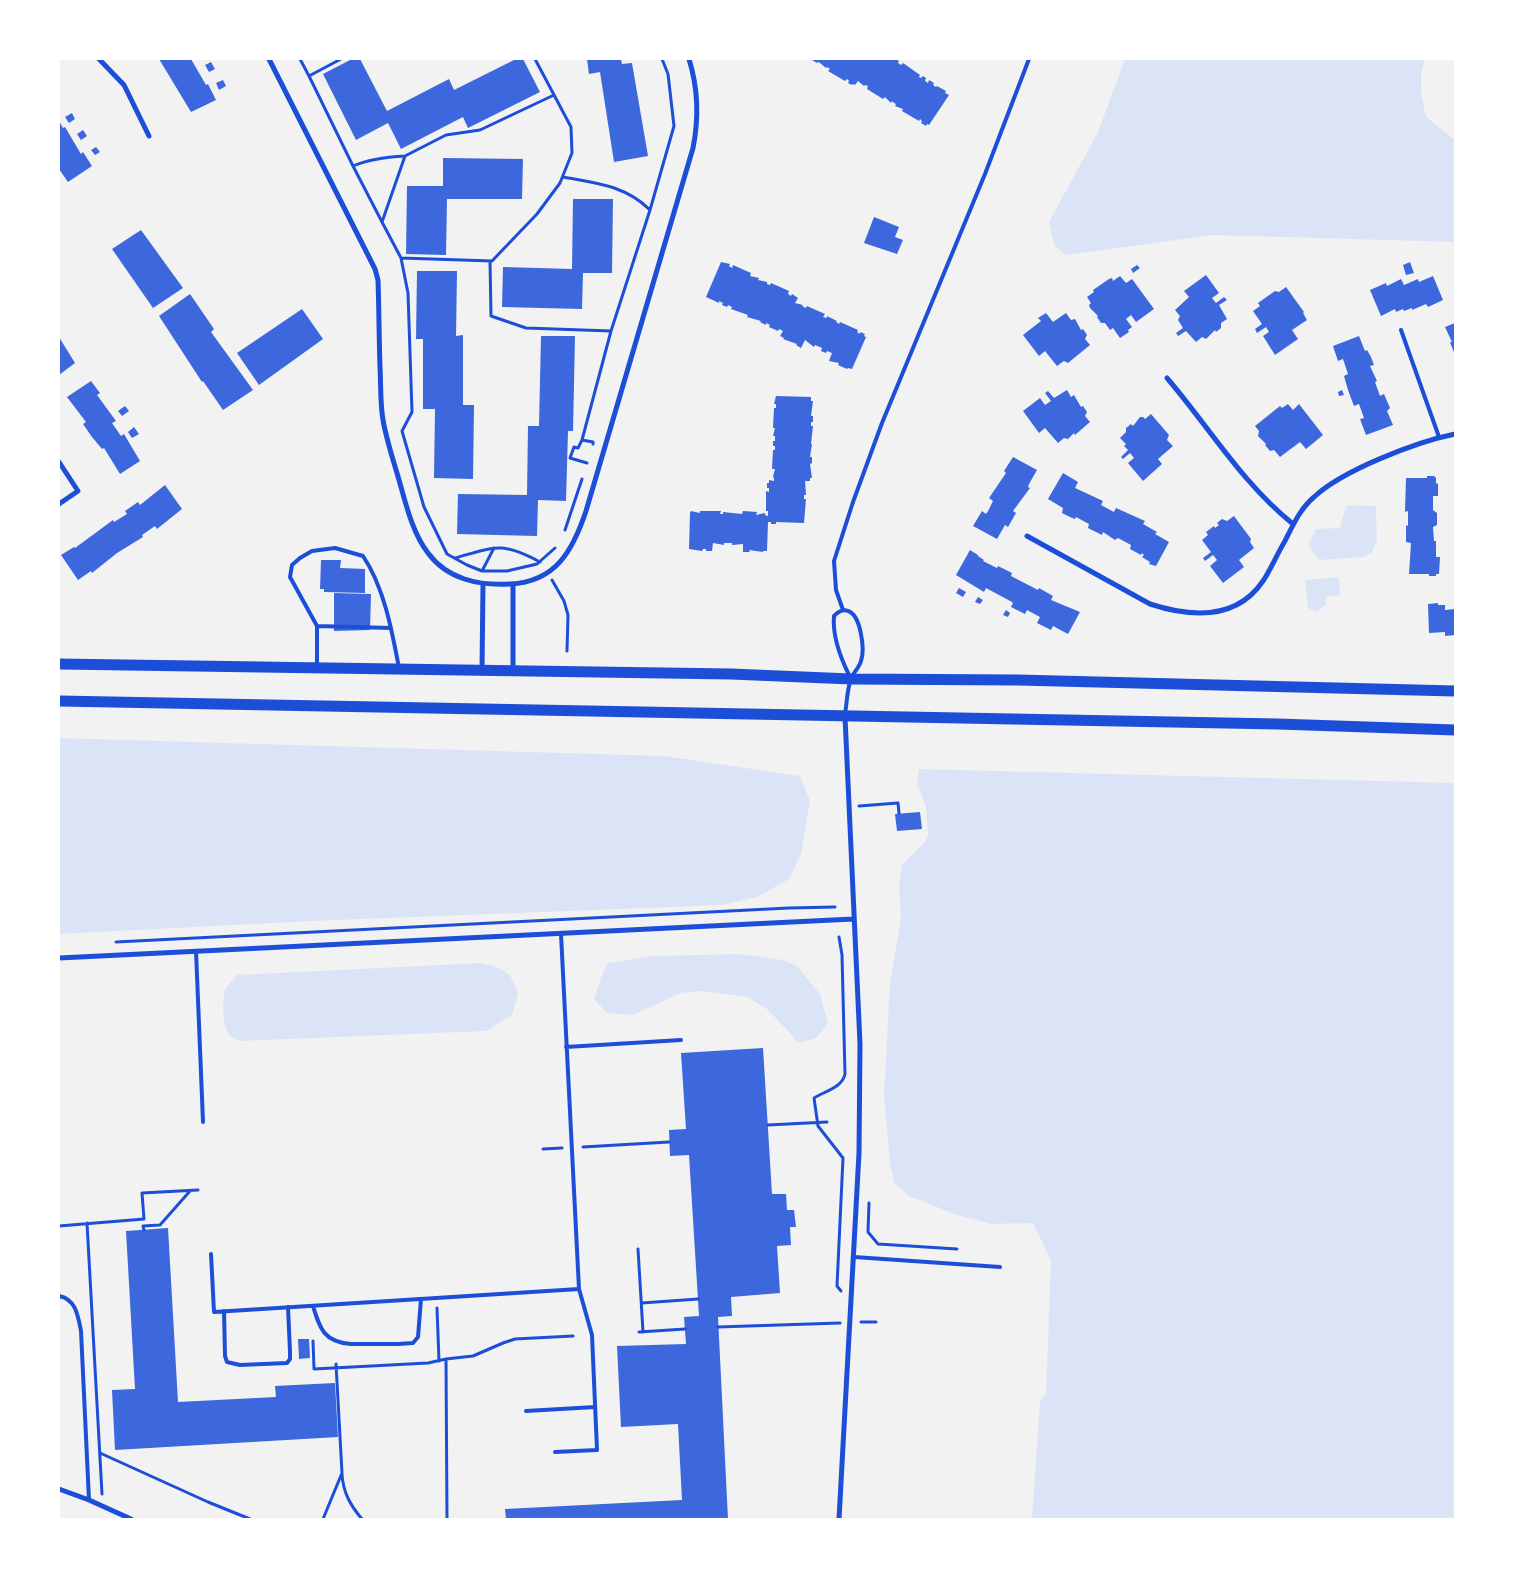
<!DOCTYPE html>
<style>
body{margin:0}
#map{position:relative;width:1514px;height:1578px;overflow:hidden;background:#f2f2f2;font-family:"Alegreya Sans",sans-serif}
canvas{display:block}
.frame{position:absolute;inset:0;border:60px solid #fff;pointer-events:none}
</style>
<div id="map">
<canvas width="1514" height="1578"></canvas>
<div class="frame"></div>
</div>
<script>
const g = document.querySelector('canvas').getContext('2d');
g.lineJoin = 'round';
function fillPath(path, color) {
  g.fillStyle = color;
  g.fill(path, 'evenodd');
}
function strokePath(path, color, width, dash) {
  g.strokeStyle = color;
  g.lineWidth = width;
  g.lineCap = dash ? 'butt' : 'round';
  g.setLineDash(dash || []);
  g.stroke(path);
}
fillPath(new Path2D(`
 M1125,59h300l-4,15v19l5,24 29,23v102l-242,-7 -147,20 -12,-10 -5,-23 49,-90z
 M1348,505l28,1 1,35 -5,11 -8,5 -45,3 -11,-16 8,-15 24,-1 5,-19z
 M1339,577l1,18 -14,2v8l-9,7 -9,-4 -3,-28z
 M59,738l605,18 136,20 10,25 -9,53 -12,25 -32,18 -35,8 -410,16 -253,13z
 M919,769l536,14v736h-423l8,-117 6,-8 5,-134 -18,-37 -41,1 -35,-9 -48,-19 -15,-13 -4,-19 -6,-68 6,-113 11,-64 -2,-33 3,-21 21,-21 5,-8 -2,-30 -9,-22z
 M739,954l44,6 14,6 23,28 8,29 -12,15 -18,5 -7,-9 -24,-25 -20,-12 -45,-6 -21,2 -48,22 -26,-2 -13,-14 7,-22 7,-14 46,-7z
 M481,963l16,4 13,8 8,18 -6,22 -26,16 -247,10 -10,-6 -5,-11 -1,-20 2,-15 12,-14z`), '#dbe4f7');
fillPath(new Path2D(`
 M159,59h32l15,26 2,-1 8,16 -25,12z
 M352,59h8l27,52 62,-32 5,11 62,-31h7l17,33 -72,36 -5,-11 -62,32 -13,-26 -32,17 -33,-66z
 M587,59h34l1,5 10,-1 16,93 -34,6 -14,-90 -11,2z
 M814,59h81l4,2 -1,2 3,2 2,-2 17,12 -1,2 2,1 2,-2 3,2 -1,3 3,2 1,-3 5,3 -1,2 3,2 1,-1 9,5 -1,2 4,2 -20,30 -2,-1 -1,2 -5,-3 1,-2 -2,-2 -1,2 -17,-10 1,-2 -8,-3 1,-2 -2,-1 -2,-2 -1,2 -6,-6 -2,2 -16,-10 1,-3 -3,-1 -1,1 -6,-5 -3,4 -2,-1 -1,1 -4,-2 1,-2 -2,-2 -2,2 -17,-10 2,-2 -3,-2 -1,1 -6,-5 -2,-1 -1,1 -5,-3z
 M211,62l4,7 -6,3 -4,-7z
 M223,80l3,6 -7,4 -3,-7z
 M72,113l3,6 -6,4 -4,-6z
 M59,121l4,7 2,-1 16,27 2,-2 9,14 -24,16 -9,-13z
 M83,130l4,6 -6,4 -4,-6z
 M96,147l4,5 -5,3 -4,-5z
 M443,158l80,1 -1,40h-75l-1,56 -40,-1 1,-68h36z
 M573,199h40l-1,74h-29l-1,36 -80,-2 1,-40 69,2z
 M874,217l25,10 -4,10 8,3 -6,14 -33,-11z
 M141,230l42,58 -30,20 -41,-59z
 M721,262l9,2 -1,2 3,2 1,-3 18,8 -1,3 9,2 -1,2 9,2v2l3,1 1,-2 18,8 -1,3 3,2 1,-2 6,4 -3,5 8,2 -1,1 4,2 1,-2 18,8 -2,3 4,1v-2l10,5 -1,1 3,2 1,-2 18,8 -1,2 3,2v-2l5,2 -1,2 2,1 -14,32 -4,-1 -1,1 -9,-4 1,-2 -10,-2 3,-8 -5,-2 -1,2 -5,-2 1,-3 -7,-3 -1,2 -9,-7 -4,8 -5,-3 1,-1 -14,-5 1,-1 -4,-2 3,-5 -4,-2 -1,2 -9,-4 1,-2 -4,-2v2l-6,-3 1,-1 -14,-4 1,-2 -17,-6 1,-2 -4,-2 -1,2 -5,-2 1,-2 -4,-2v2l-13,-6z
 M1410,262l4,11 -8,2 -3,-10z
 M1137,265l3,3 -7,5 -2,-4z
 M417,271h40l-1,65 7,-1v70h11l-1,74 -39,-1 1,-69h-12v-70h-7z
 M1206,275l13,18 -7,5 4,5 8,-6 3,3 -8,5 8,14 -6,4v5l-5,4 -1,-2 -9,9 -4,-2 -6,5 -10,-11 -8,5 -2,-3 7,-5 -5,-8 2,-4 -5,-6 14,-13 -5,-6z
 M1120,276l6,7 6,-4 22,30 -18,13 -5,-7 -5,4 6,8 -4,3 1,2 -9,6 -7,-10 -3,2 -5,-7h-4l-4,-6 1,-1 -8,-8 -1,-3 2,-2 -4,-6 7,-5 -1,-2 16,-11 3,-1 1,3z
 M1433,276l10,24 -15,7 -2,-3 -14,6v-2l-8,3 -1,-2 -7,3 -1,-3 -14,7 -11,-26 16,-7 1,3 14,-7 3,6 14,-6 1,3z
 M1286,287l18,25 -1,1 4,7 -15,10 6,9 -23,16 -12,-19 6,-4 -3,-5 -9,6 -2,-4 7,-5 -9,-13 7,-5 -2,-3 17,-12 4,1z
 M190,294l24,35 -3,3 42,58 -30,20 -20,-29 -1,1 -43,-66z
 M302,309l21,30 -64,46 -22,-32z
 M1046,313l7,9 13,-9 5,7 4,-1 6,11 2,-1 4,6 -2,4 5,6 -22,18 -4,-2 -7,5 -12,-15 -6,5 -16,-21 18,-14 -3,-3z
 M1455,323v32l-5,-13h2l-7,-15z
 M541,336h34l-2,95h-5l-2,70 -28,-1 -1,36 -80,-2 1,-40 69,1 1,-69h11z
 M1359,336l6,15 2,-1 4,7 3,8 -4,1 7,15 -2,1 5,14 4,-2 6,14 -3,3 6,14 -27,10 -6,-16 4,-1 -5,-14 -5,2 -6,-16 -4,-14 4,-2 -5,-15 -5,2 -5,-15z
 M59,337l16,26 -16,12z
 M91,381l9,12 -3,2 19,26 -4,2 9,13 3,-2 16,27 -20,13 -16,-26 -2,1 -10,-12 -9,-13 3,-2 -19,-25z
 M1067,390l4,7 3,-2 7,12 2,-1 4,6 -2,4 5,6 -15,13 -1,-2 -6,6 -4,-1 -6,5 -13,-15 -6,5 -16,-22 17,-13 5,7 6,-4 -6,-8 3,-2 6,7z
 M1342,390l2,5 -5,1 -1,-4z
 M776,396l35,1v4h2l-2,15h2v6h-2v4h2l-2,18h1l-2,13h2v6l-2,1 2,14h-2v3h-5l1,14h-2v4h2l-2,24 -28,-1v2h-5v-2h-3l-1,29h-4v1l-14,-2 1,2h-7v-8l-11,1v-2h-8v2l-11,-2 -1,8h-6v-2h-3l-1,2 -13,-2 1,-36 1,-2 9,2v-2h21l-1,3h3v-2l19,2 1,-3 14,1 -1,3 9,-2v2l3,1v-5h-2v-20l3,1v-4h-2v-5h2v-3l5,1v-3l-1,-1 2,-8h-3l1,-19h2v-4h-2v-5h2v-5h-2l2,-8h-2l1,-20h2v-4h-2z
 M1288,404l5,6 6,-6 24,31 -17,14 -6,-7 -20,15 -6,-7 -4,1 -5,-6 1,-1 -8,-8 1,-5 -4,-5 25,-20 2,2z
 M125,406l4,5 -7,5 -4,-5z
 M1151,414l18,21 -2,5 6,6 -15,13 4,5 -19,17 -15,-18 6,-5 -4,-5 -7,6 -2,-2 7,-7 -4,-4 2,-2 -6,-6 6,-6v-4l5,-4 2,2 7,-9h3l2,2z
 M134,427l5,7 -7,4 -4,-6z
 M1013,457l24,13 -8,14 -1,3 2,1 -17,23 3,2 -8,14 -3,-2 -8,14 -24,-13 9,-15 4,3 2,-3 5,-10 -4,-3 17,-25 -2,-2z
 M1063,473l15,9 -3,6 28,13 -2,4 13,7 2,-4 29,13 -2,3 14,8 -2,2 14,8 -13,24 -7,-2 1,-2 -8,-5 2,-2 -2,-2 -1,2 -11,-6 1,-4 -13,-7 -3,2 -12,-8 -1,3 -14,-7 1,-4 -13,-7 -1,2 -3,-1 -10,-5 1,-5 -15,-9z
 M1427,476h7l2,2v5l2,1v12h-5v14l4,3v12l-4,2 1,14h2v16h4l-1,17h-3v2h-7v-2h-20l2,-31 -5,-1v-17l2,1v-15l-3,1 1,-34h21z
 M165,485l17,24 -25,20 -2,-3 -13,9 1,2 -26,16 -25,20 -1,-2 -13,9 -17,-25 13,-8 1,1 38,-28 1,2 13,-8 -2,-3 13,-9 2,3z
 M1234,516l17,23 -1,3 4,6 -15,12 5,7 -21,16 -13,-17 7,-6 -4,-5 -8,6 -2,-3 8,-6 -9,-12 6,-5 -2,-3 8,-6 1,2 4,-3 -2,-2 5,-4 5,2z
 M970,550l8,5v1l6,4 -1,1 14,7 1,-2 14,7 -1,3 27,14 1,-2 14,8 -2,4 29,12 -12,22 -15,-8 -2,4 -14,-7 3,-6 -13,-7 -2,4 -14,-7 2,-4 -1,-1 -26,-14 -2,4 -28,-17z
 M321,560h20l-1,8 25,1v24l-41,-1v-3h-4z
 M959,588l7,4 -3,5 -7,-4z
 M334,593l37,1 -1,36 -36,1z
 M978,597l5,3 -3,4 -5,-2z
 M1438,603v2h7v5l10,-1v26l-10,1v-4l-16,1 -1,-29z
 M1006,610l4,3 -2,4 -5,-2z
 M920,812l2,17 -25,2 -2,-17z
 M763,1048l9,146h14l1,16h7l2,17h-6l1,18 -14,1 3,47 -49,4 1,19 -14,1 10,202h-222l-1,-10 177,-9 -4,-76 -57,3 -4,-81 69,-2 -2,-27 15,-1 -10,-161 -19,1 -1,-26 17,-1 -5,-76z
 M168,1228l10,174 98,-5 -1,-11 60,-3 3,54 -223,13 -3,-60 23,-1 -9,-158z
 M298,1339h11l1,19 -11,1z`), '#3d67dc');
strokePath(new Path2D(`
 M300,59l9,17
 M341,59l-32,17 44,90
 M554,95l-74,35 -34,5 -41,21 -23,66 19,36 7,35 4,119 -10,19 22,76 23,47 20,11 15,6h25l30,-7 18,-16
 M563,177c32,6 62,8 87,33l24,-84 -6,-52 -6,-15
 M382,222l-29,-56c16,-7 34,-9 52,-10
 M401,258l91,3 45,-47 23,-31 12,-30 -1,-26 -36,-68
 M490,261l1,55 35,12 85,3 39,-121
 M582,440l-4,8 -4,-1 -4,11 17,5
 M593,444v-2l-11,-2 29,-109
 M565,530l17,-51
 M455,558c40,-11 46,-17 85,4
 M482,571l12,-23
 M552,580l12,21 4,14 -1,36
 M859,806l39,-3 1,10
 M839,937l3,18 3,119c-3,14 -20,17 -31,24l4,28 25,32 -6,128 4,5
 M116,942l673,-34 46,-1
 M768,1125l59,-3
 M583,1147l86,-5
 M543,1149l19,-1
 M869,1203l-1,29 10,12 79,5
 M87,1223l15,271
 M59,1226l85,-7 -2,-26 56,-3
 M144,1230l-1,-4 17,-1 30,-34
 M638,1249l5,83
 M642,1303l56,-4
 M437,1308l2,53
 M861,1322h15
 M718,1327l122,-4
 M639,1332l46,-3
 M313,1341l1,28 114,-6 18,-4 1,160
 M446,1359l27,-3 30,-13 12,-4 58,-3
 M100,1453l108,49 42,17
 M342,1474c1,18 8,31 20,45
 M323,1519l19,-46 -6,-109`), '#1d4ed8', 3);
strokePath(new Path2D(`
 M1401,330l38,107
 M843,610l-7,-20 -2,-29 19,-59 29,-79 103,-249 44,-115
 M317,626l74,2
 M317,666v-40l-27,-49 2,-12 8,-7 12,-7 23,-3 28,8c21,31 29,75 36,112
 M845,714c2,-11 2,-25 6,-35 2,-6 8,-11 10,-18 4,-11 0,-46 -13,-50 -5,-2 -10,1 -14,5 -2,21 7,43 16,61
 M561,934l18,355
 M196,951l7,171
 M566,1047l115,-7
 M211,1254l3,58 365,-23 13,46 5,115 -42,2
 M854,1257l146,10
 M59,1296c17,3 19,20 22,35l8,169
 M313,1306c7,23 11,36 38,38h47l15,-1 5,-6 3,-38
 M224,1311l1,45 2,6 13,3 47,-2 3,-4v-7l-2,-45
 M526,1411l69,-4`), '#1d4ed8', 4);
strokePath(new Path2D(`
 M99,59l25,26 25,51
 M269,59l106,210 3,11c1,29 1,58 2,87 1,18 0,36 3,53 4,23 12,45 18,67 6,22 13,48 27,66 19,26 51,33 82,31 46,-2 63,-34 76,-73l107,-363c6,-30 5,-60 -4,-89
 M1167,378c42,49 75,105 126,146
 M59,462l19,29 -19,13
 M1027,536l123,68c40,13 86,17 113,-23 8,-12 14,-27 22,-40 8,-16 15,-32 29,-44 29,-27 102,-55 141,-63
 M513,584v86
 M482,670l1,-86
 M59,958l794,-39
 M59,1489l30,11 42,19
 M839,1519l20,-366 1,-109 -15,-327`), '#1d4ed8', 5);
strokePath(new Path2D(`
 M59,664l672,10 120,5 167,1 437,11
 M59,701l1219,23 177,6`), '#1d4ed8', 11);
</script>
